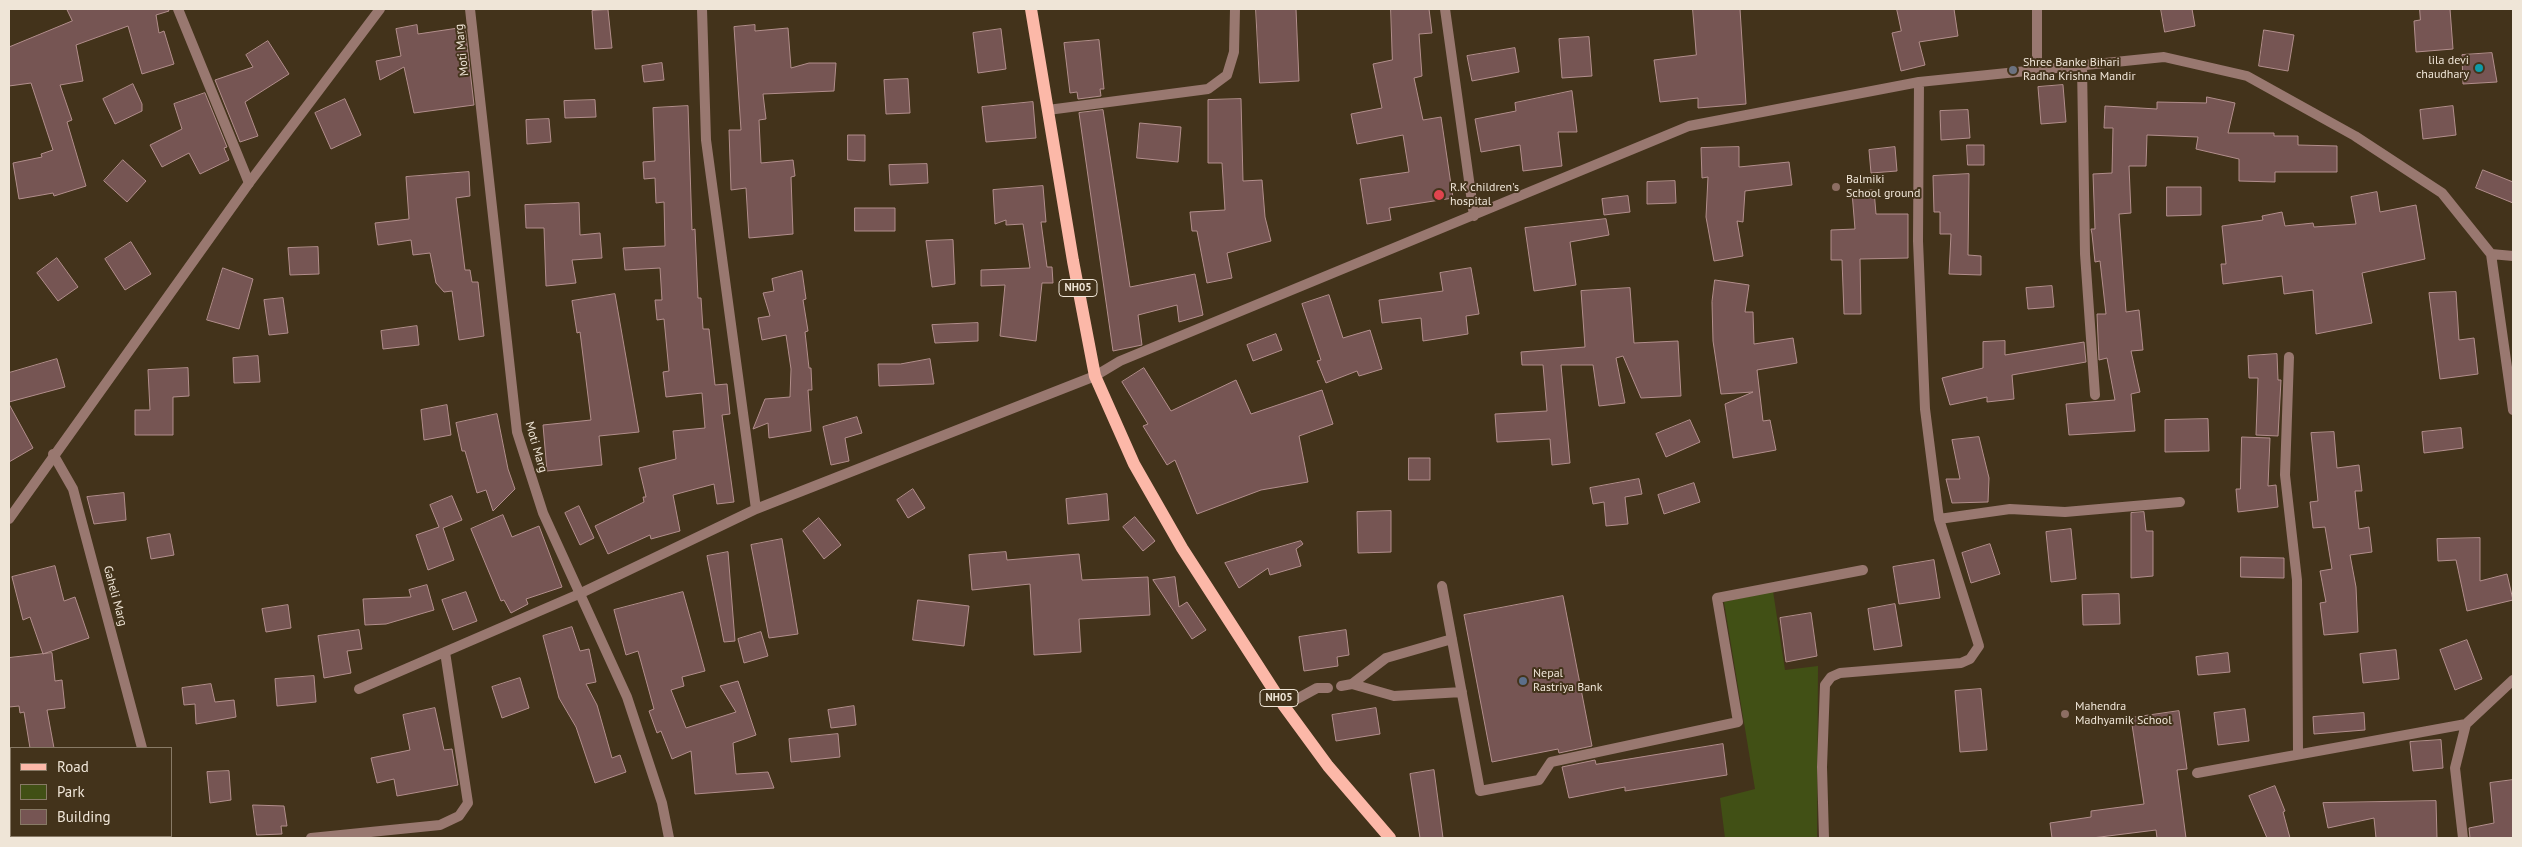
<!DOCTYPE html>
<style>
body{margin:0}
#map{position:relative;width:2522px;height:847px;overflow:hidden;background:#43331b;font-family:"PT Sans",sans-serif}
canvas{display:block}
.frame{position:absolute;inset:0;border:10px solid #efe5d7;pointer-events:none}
.legend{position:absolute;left:10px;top:747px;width:162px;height:90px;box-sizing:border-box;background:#43331b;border:1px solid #887a66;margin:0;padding:6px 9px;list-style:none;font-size:15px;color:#efe5d7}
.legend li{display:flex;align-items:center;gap:10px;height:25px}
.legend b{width:25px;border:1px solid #887a66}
</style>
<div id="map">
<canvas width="2522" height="847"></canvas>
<div class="frame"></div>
<ul class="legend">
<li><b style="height:6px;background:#fcb8a8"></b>Road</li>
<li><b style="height:14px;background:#415015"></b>Park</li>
<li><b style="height:14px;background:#765553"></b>Building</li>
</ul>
</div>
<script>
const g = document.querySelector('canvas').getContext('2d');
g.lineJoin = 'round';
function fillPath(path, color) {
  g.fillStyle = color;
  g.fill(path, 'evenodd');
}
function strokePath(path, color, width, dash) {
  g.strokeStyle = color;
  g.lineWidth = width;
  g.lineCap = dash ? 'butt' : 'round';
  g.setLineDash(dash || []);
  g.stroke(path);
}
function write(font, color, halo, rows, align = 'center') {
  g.font = font + ' "PT Sans",sans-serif';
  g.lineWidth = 4;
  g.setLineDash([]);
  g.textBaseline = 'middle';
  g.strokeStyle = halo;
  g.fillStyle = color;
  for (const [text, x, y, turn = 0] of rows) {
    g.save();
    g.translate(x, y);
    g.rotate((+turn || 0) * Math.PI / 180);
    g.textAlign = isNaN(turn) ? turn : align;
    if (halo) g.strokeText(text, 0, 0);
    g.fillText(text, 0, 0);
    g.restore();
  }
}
fillPath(new Path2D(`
 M1773,591l12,79 33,-4 -1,172h-92l-5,-40 35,-9 -31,-187z`), '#415015');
const building = new Path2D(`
 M67,9h101l1,2 -13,4 3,18 5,-2 10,33 -32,10 -14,-48 -52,19 7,36 -23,4 12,35 -5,2 19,64 -32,10 -1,-3 -34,6 -6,-36 29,-6 -1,-3 12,-4 -22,-67 -22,3v-39l63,-26z
 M1256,9h40l3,72 -39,2z
 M1391,9h38l3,24 -13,1 3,42 -8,2 9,42 18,-3 12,81 -64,10 2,12 -24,4 -7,-45 49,-7 -6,-37 -46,9 -6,-30 31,-6 -9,-44 19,-4z
 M1693,9h47l6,95 -48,4v-10l-38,4 -6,-42 42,-5z
 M1897,9h57l4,27 -39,6 6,23 -24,6 -9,-38 9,-2z
 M2161,9h31l3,17 -30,6z
 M2420,9h30l3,40 -37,3 -2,-31 6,-1z
 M608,10l4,38 -17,1 -3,-38z
 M417,25l1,9 47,-7 9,78 -60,8 -10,-46 -24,13 -4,-19 25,-5 -5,-27z
 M755,25v6l33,-3 3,40 18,-5h27l-2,28 -71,3 3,25 -7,1 2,43 32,-3 2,16 -4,1 2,57 -44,4 -3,-50 -15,2 -2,-60h12l-7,-103z
 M1001,29l5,40 -28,4 -5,-40z
 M2264,30l30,5 -6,36 -29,-5z
 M1589,37l3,39 -30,2 -3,-39z
 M1099,40l5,49h-4l1,7 -23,3 -1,-7 -7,1 -6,-50z
 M268,41l21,33 -44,28 13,34 -18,6 -25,-62 38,-13 -7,-12z
 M1515,48l4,24 -47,9 -5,-25z
 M2492,53l5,29 -34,2 -1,-29z
 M662,63l2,17 -20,2 -2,-16z
 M908,79l2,34 -24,1 -2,-34z
 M133,84l9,20v7l-27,13 -12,-25z
 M2063,85l3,37 -25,2 -3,-37z
 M1572,91l5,41h-19l4,34 -39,5 -3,-26 -39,7 -6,-33 41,-8 -1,-8z
 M205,93l22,54 -3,1 5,12 -29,14 -11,-21 -27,14 -12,-22 32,-16 -8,-25z
 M2207,97l28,6 -7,30h46v3h24v9l39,1v26h-62v10l-36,-1v-22l-43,-10 2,-12 -51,-2 -1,31h-17l2,47 -12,1 7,98 13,-2 4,40 -12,1 9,41 -9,2 4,37 -66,4 -3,-31 49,-4 -8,-42 -8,2 -2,-46h9l-6,-53 -5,1 -3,-28 -1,-5h4l-2,-55 19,-1 1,-45h-9l1,-22 52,3v-7l49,1z
 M345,99l16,36 -30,14 -16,-36z
 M1241,99l2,82 19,-1 3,37 6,24 -44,12 5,25 -25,5 -10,-52h-5l-2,-19 35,-2 -3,-47h-14v-63z
 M595,100l1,17 -31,1 -1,-17z
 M1033,102l3,36 -50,4 -4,-35z
 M688,106l4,124 3,-1 3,69h3l2,31h6l6,56 12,-1 3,30 -8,1 12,87 -17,2 -3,-20 -41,11 7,36 -29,8 -1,-4 -42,19 -13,-28 49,-24 -1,-5h3l-7,-29 37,-9 -3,-28 32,-3 -3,-35 -36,4 -3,-25 6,-1 -5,-52 -7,1 -2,-20h7l-2,-32 -35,2 -2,-22 42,-2 -1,-44 -8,1 -1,-25 -11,1 -1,-17 12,-1 -2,-53z
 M2453,106l3,29 -33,4 -3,-29z
 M1103,110l27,177 65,-13 8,41 -24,7 -2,-17 -39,10 4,30 -29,6 -34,-238z
 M1968,110l2,28 -29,2 -1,-29z
 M549,119l2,23 -24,2 -1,-24z
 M1140,123l41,4 -3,35 -41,-4z
 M848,135h17v26l-17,-1z
 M1967,145h17v20h-16z
 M1739,147v20l50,-5 3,23 -47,6 -2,31 -6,-1 6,35 -29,5 -8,-44 2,-40 -6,1 -1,-30z
 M1895,147l2,24 -26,2 -2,-23z
 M123,160l23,21 -19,21 -23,-21z
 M927,164l1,19 -38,2 -1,-20z
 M2483,170l30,12v21l-37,-15z
 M469,172l1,24 -14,2 9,72h5l2,12h6l6,54 -25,4 -7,-49 -8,1 -8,-9 -6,-30 -17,2 -2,-15 -33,5 -3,-22 34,-4 -3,-42z
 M1969,174l-1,81 13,1v19l-32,-1 2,-40h-11v-22h-6l-1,-36z
 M1675,181l1,22 -29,1v-22z
 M1043,186l3,36h-5l6,45h5l1,16h-11l-6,58 -36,-5 5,-51 -24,1v-16l49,-2 -7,-44 -17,1v-5l-11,4 -2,-34z
 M2167,187h34v28l-34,1z
 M1874,190l2,24h32v44l-48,1 1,55h-17l-2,-54h-11v-30l24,-1 -3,-37z
 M2377,192l3,20 36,-7 9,54 -63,14 10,50 -56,11 -3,-44 -29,4 -2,-18 -59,8 -2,-20h5l-4,-38 41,-6 -1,-4 20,-4 3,14 28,-3 1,4 42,-3 -5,-27z
 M1628,196l2,16 -26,3 -2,-16z
 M579,203l1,32 20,-2 2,25 -30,2 4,23 -30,3 -2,-58h-18l-1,-23z
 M855,208h40v23h-40z
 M1606,219l3,16 -39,7 6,43 -42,6 -9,-63z
 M953,240l2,44 -23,3 -6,-46z
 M131,242l20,32 -26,16 -20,-31z
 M318,247l1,27 -29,1 -2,-27z
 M57,258l21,29 -20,14 -21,-28z
 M223,268l30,11 -14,50 -32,-9z
 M1471,268l8,46 -13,2 2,18 -45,7 -2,-23 -39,5 -3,-23 64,-9 -3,-18z
 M802,271l4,28 -3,1 5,31 -3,1 4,36h2l1,22h-4l3,41 -42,7 -1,-15 -15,6 12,-30 25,-2 1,-28 -5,-34 -24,5 -4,-22 12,-2 -7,-23 11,-2 -2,-12z
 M1715,280l34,5 -4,27h8l1,32 39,-6 4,25 -40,7 6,51 7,-1 6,30 -43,8 -8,-54 28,-12 -32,2 -8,-53 -1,-39z
 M2052,286l2,21 -26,2 -2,-21z
 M1630,288l4,55 44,-2 3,55 -40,2 -18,-42 -7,2 9,45 -26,3 -6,-41h-32l9,98 -18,2 -2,-26 -53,3 -2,-28 52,-3 -4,-46h-21l-1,-13 64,-5 -4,-56z
 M2456,292l3,48 15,-2 4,36 -38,5 -11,-86z
 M615,294l24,138 -40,4 3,29 -55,6 -4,-46 48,-5 -11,-88 -3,1 -5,-32z
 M1329,295l14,43 27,-8 12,39 -23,7 -2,-5 -31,12 -9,-22 4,-1 -19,-56z
 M283,298l5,35 -19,2 -5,-35z
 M978,323v18l-43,2 -3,-18z
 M417,326l2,19 -36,4 -2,-18z
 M1276,334l6,16 -29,11 -6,-16z
 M2005,341v14l79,-13 2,20 -74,13 2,24 -27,3v-5l-37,8 -8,-27 41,-10v-26z
 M2277,354l1,26h3l-3,56 -22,-1 2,-57h-9l-1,-22z
 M258,356l2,26 -26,1 -1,-25z
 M57,359l8,28 -56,15v-29z
 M930,359l4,25 -55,2 -1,-22h22z
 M188,368l1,28 -16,1v38h-38v-25h15l-2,-40z
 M1144,368l27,43 65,-31 15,34 71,-24 11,34 -34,12 9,46 -47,8 -64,24 -22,-54 -8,5 -24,-39 5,-2 -26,-42z
 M9,404l24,44 -24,14z
 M447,405l4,30 -27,5 -3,-30z
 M497,414l11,55 7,20 -22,22 -7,-21 -9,3 -12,-42h-3l-6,-28z
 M857,417l5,16 -17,5 4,23 -18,4 -8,-38z
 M2208,419l1,32 -44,1v-32z
 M1690,420l10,22 -34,15 -10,-23z
 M2461,428l2,20 -39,5 -2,-21z
 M2334,432l3,36 22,-3 3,26h-7l4,38 10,-2 3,25 -22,3 6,32 2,45 -34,3 -4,-32 6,-1 -6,-31 12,-2 -7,-42 -12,1 -3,-26 8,-1 -7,-68z
 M1979,437l10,41 -1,24 -36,1 -6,-24h14l-8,-39z
 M2242,437l28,1 -2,48 8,-1 2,22 -40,5 -2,-23h4z
 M1409,458h21v22h-21z
 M1639,479l3,15 -17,3 3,27 -22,2 -2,-24 -11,2 -3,-16z
 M1694,483l6,19 -36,12 -6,-19z
 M913,489l12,19 -17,10 -11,-18z
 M124,493l2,27 -32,4 -7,-27z
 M1107,494l2,26 -41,4 -2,-25z
 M452,496l10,24 -19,8 11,32 -26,10 -12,-35 23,-8 -9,-22z
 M579,506l15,32 -14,7 -15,-32z
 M1391,511v41l-33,1 -1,-41z
 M2144,512l2,19h7v45l-22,2v-65z
 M503,515l9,22 27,-11 23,61 -36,12 2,5 -17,9 -7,-13 -3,1 -30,-72z
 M1135,517l20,24 -12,10 -20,-24z
 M819,518l22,27 -17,14 -21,-28z
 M2071,529l5,50 -25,3 -5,-50z
 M170,534l4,21 -23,4 -4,-21z
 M2480,538v43l27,-7 6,26 -46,11 -11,-51 -18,1 -1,-22z
 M782,539l16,95 -29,4 -18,-93z
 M1301,541l2,3 -7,5 5,17 -31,9 -2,-7 -29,20 -14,-25z
 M1990,544l10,30 -29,9 -9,-30z
 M728,552l7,89 -11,1 -17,-86z
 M1006,552l1,8 72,-6 3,26 66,-3 2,38 -71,4 2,33 -47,3 -4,-71 -58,6 -3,-35z
 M2241,557l43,1v20l-43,-1z
 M1934,560l6,38 -41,6 -6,-37z
 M55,566l9,35 11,-4 14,41 -46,16 -13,-37 -7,3 -11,-43z
 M1175,577l4,30 8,-5 19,28 -14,9 -39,-59z
 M427,585l7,25 -48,14 -21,1 -2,-26 48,-2 -2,-7z
 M466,592l11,29 -24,9 -11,-30z
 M683,592l22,79 -23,6 2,9 -13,4 15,38 50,-16 -16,-26 18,-5 18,54 -23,8 3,31 32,-2 6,16 -79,6 -4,-43 -19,8 -11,-28 -4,2 -8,-22 5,-2 -16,-58 -12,4 -12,-45z
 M2119,594l1,30 -37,1 -1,-30z
 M1563,596l29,150 -33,7 -1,-4 -66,13 -28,-147z
 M918,600l51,6 -5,40 -51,-6z
 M1895,604l7,42 -28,4 -6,-41z
 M288,605l3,23 -25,4 -4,-23z
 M1811,613l6,43 -31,6 -6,-44z
 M572,627l8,24 9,-2 7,33 -10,2 11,21 15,53 8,-3 6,17 -31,11 -19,-56 -17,-29 -16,-62z
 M359,630l3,19 -15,2 4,22 -27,5 -6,-42z
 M1346,630l3,25 -12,2 1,9 -34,5 -5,-34z
 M761,632l7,24 -24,7 -6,-24z
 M2467,640l15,39 -27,11 -15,-40z
 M2396,650l3,29 -36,4 -3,-29z
 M52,653l3,28 7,-1 3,28 -18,2 7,38h-24l-6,-36 -4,1 -1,-7 -10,1v-49z
 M2228,653l2,19 -32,3 -2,-18z
 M314,676l2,26 -39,4 -2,-27z
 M520,678l9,30 -27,10 -10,-31z
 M211,684l4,18 19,-2 2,17 -40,7 -1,-20 -11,1 -2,-17z
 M1981,689l6,61 -27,2 -5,-61z
 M854,706l2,19 -25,3 -3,-18z
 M435,708l9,42 8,-1 6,36 -61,11 -3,-17 -17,4 -6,-25 39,-8 -7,-35z
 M1376,708l4,26 -44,7 -4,-26z
 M2245,709l4,32 -31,4 -4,-32z
 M2179,711l8,58 -10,1 9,68h-29l-1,-8 -64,8h-40l-2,-15 41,-6v-6l53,-7 -13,-86z
 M2364,713l1,17 -51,4 -1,-17z
 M838,734l2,23 -49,5 -2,-23z
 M2441,740l2,28 -30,3 -3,-29z
 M1723,744l4,31 -102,16v-4l-56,11 -7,-31 33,-7 1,4z
 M1434,770l9,68h-23l-10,-64z
 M229,771l2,29 -21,3 -3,-31z
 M2513,780v58h-43l-1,-10 25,-5 -4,-40z
 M2275,786l10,25 -2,1 7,26h-23l-18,-42z
 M2436,801l1,37h-61l-2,-20 -46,10 -5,-25z
 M253,805l31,1 3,20h-6l1,8 -25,1z`);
fillPath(building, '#765553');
strokePath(building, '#b28e8c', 1);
strokePath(new Path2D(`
 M1442,586l38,205 59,-11 12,-18 187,-40 -21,-124 146,-28
 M1452,639l-66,19 -34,26 42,12 68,-4
 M1341,686l11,-2
 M1284,706l33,-18h11`), '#997870', 10);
strokePath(new Path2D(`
 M178,9l71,174
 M702,9l4,131 50,369
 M1445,9l29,207
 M2082,65l3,189 10,141
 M2037,70v-61
 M1048,110l160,-21 19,-14 7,-23 1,-43
 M2491,254l22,156
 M2289,357l-4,118 12,105 1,173
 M53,454l20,35 69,259
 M1939,519l71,-10 55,3 115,-10
 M359,689l220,-95 177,-85 339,-133 25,-15 569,-235 230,-44 245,-25 83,19 108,60 87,57 49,61 22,2
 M2197,773l269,-49
 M166,836v2
 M311,838l129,-13 19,-9 9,-13 -23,-151
 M1824,838l-2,-71 3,-82 6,-8 9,-4 121,-10 9,-4 9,-13 -40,-127 -14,-110 -7,-168 1,-159
 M2463,838l-8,-70 11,-44 47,-44`), '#997870', 10);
strokePath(new Path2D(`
 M470,9l47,423 26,81 84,184 35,106 7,35
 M9,519l240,-336 131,-174`), '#997870', 10);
strokePath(new Path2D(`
 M1031,9l42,252 22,115 39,88 48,84 102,158 44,60 62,72`), '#fcb8a8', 12);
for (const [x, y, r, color] of [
 [2479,68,5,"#0f9aa8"],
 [2013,70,5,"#6b7280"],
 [1836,187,5,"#8d6e63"],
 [1439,195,6,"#e0444e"],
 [1523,681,5,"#5c6f8a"],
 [2065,714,5,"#8d6e63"]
]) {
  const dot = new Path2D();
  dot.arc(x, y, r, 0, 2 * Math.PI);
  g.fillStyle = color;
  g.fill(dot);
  strokePath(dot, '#43331b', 2);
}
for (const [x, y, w] of [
 [1078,288,38],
 [1279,698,38]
]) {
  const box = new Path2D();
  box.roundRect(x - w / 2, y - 8.5, w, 17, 4);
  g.fillStyle = '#43331b';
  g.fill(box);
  strokePath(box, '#efe5d7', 1);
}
write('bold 11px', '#efe5d7', null, [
 ["NH05",1078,288],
 ["NH05",1279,698]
]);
write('12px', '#efe5d7', '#43331b', [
 ["Moti Marg",462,50,-96],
 ["Moti Marg",536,447,74],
 ["Gaheli Marg",115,596,75]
]);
write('12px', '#efe5d7', '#43331b', [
 ["lila devi",2469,61,"right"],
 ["chaudhary",2469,75,"right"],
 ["Shree Banke Bihari",2023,63],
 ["Radha Krishna Mandir",2023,77],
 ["Balmiki",1846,180],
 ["School ground",1846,194],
 ["R.K children's",1450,188],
 ["hospital",1450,202],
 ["Nepal",1533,674],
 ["Rastriya Bank",1533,688],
 ["Mahendra",2075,707],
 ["Madhyamik School",2075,721]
], 'left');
</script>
